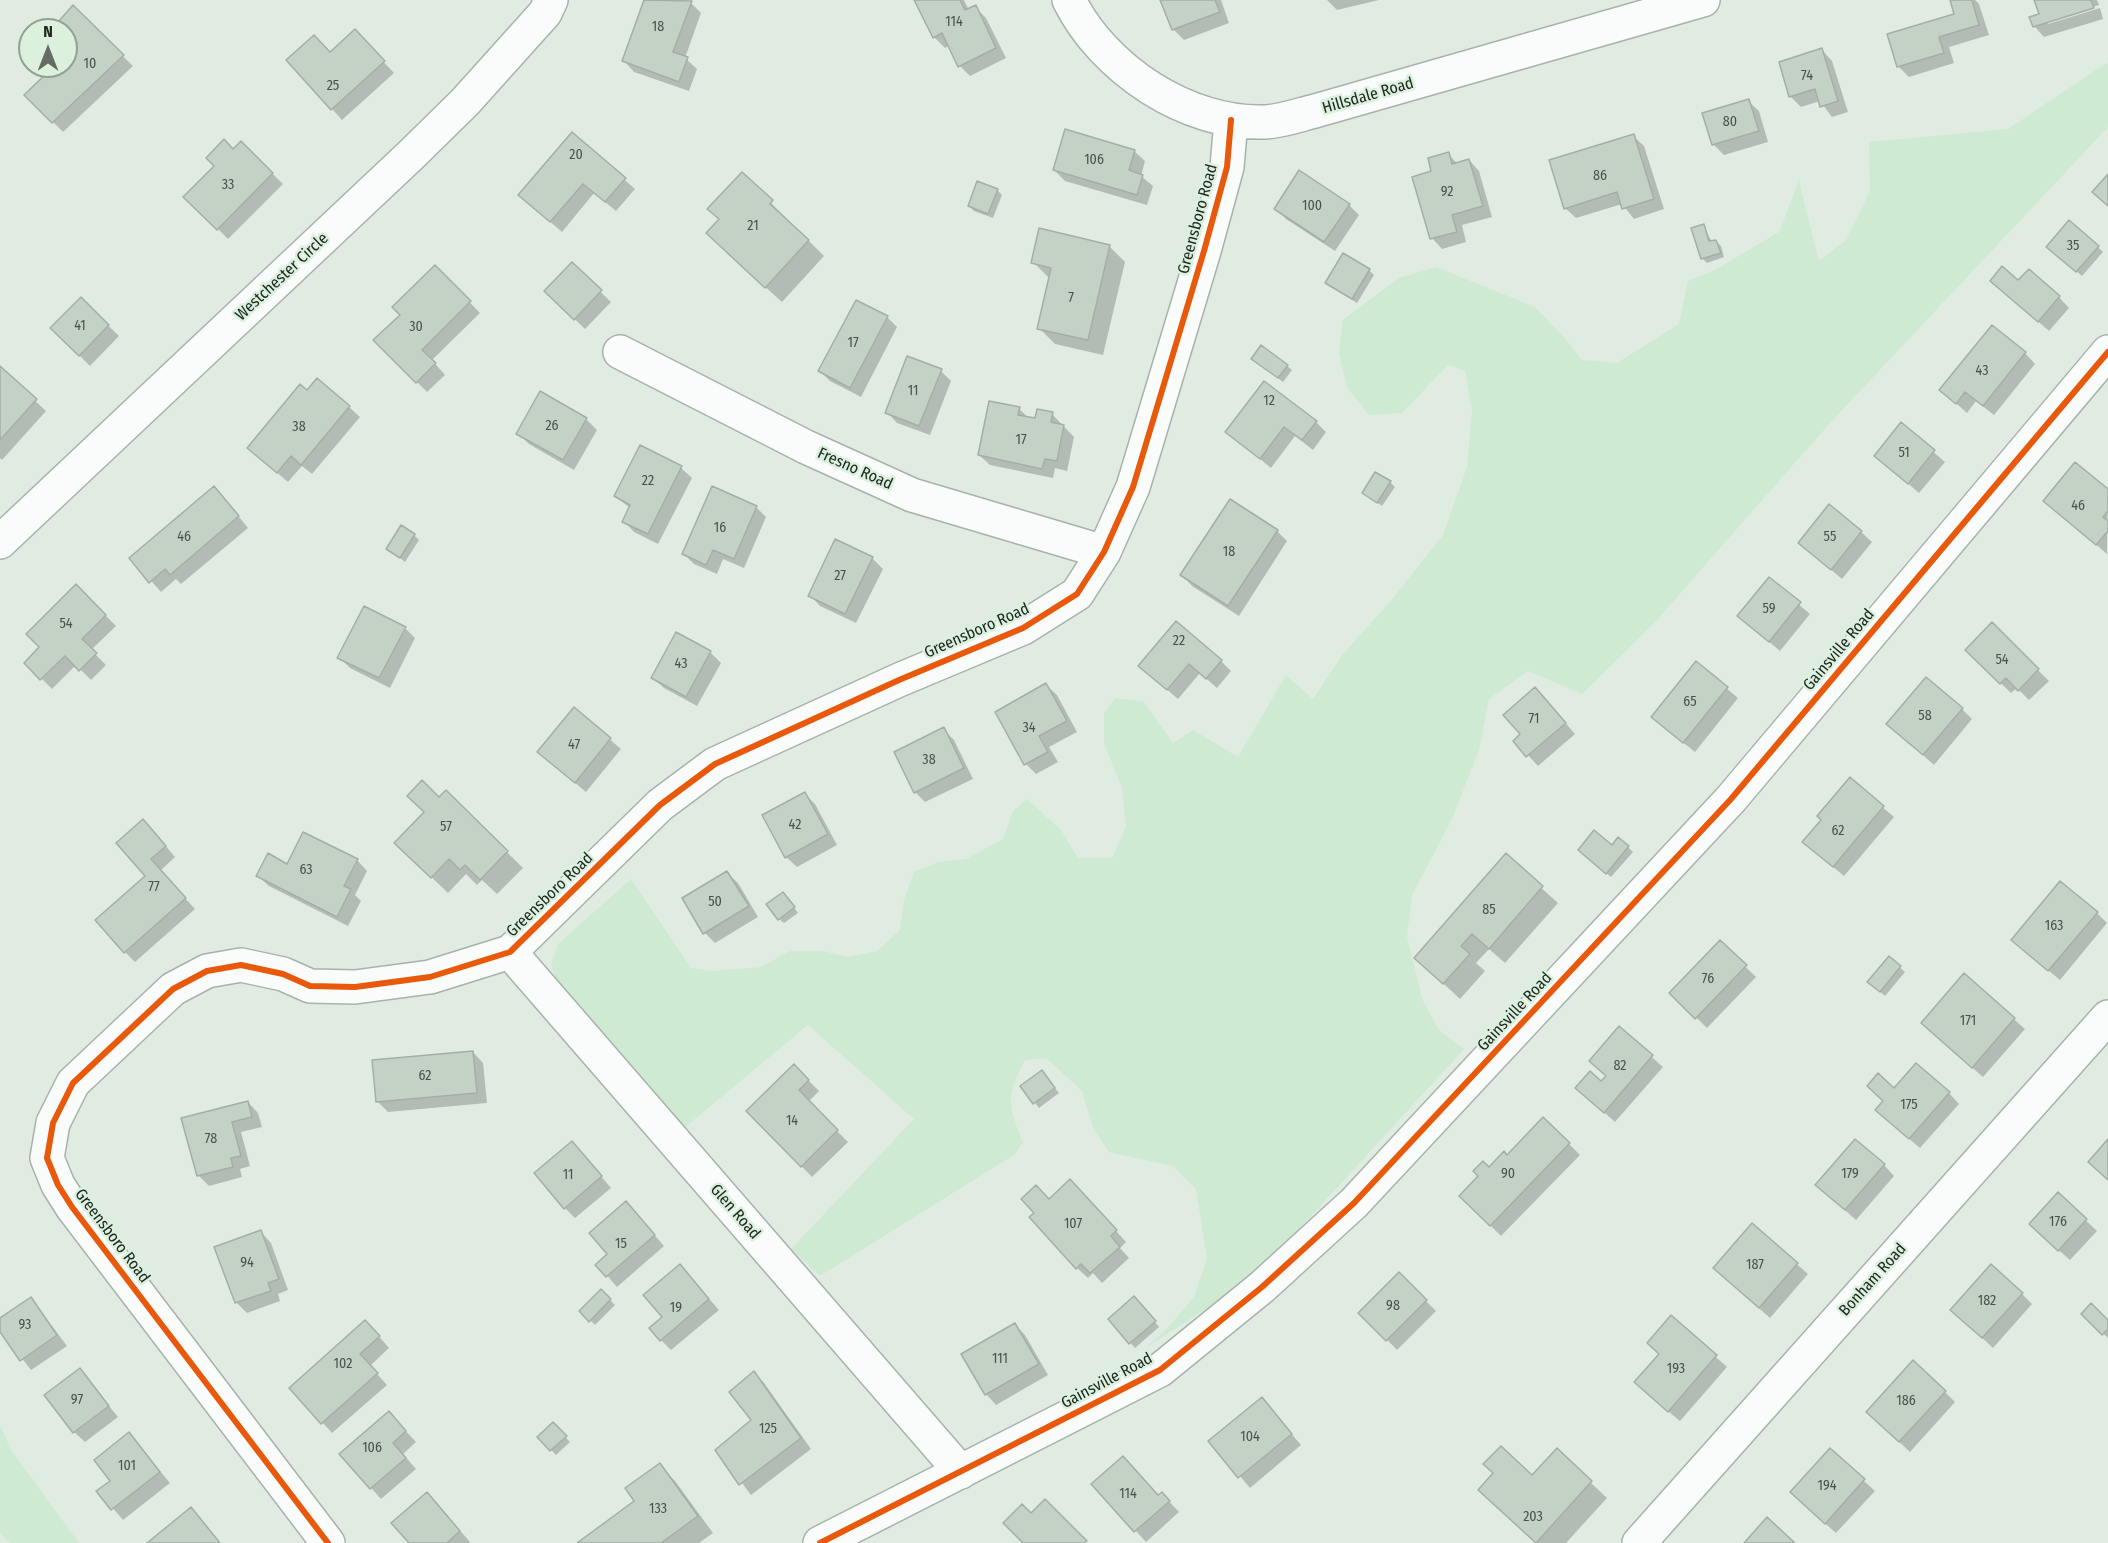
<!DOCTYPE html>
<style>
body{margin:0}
#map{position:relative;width:2108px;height:1543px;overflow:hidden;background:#e0ece2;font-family:"Fira Sans Condensed",sans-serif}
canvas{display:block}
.north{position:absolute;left:18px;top:18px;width:60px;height:60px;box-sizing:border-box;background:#dbf1de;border:2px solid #90a192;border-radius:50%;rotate:0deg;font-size:16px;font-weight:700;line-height:24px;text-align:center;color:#202821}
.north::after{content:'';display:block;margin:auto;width:21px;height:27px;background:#636d65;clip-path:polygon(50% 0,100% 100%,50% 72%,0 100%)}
</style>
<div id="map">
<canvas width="2108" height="1543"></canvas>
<div class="north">N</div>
</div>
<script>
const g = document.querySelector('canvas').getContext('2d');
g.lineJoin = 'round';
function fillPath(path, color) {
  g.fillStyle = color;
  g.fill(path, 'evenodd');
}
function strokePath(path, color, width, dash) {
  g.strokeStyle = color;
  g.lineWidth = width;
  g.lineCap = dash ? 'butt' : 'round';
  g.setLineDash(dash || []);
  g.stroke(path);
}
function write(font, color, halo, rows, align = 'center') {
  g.font = font + ' "Fira Sans Condensed",sans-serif';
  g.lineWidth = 5;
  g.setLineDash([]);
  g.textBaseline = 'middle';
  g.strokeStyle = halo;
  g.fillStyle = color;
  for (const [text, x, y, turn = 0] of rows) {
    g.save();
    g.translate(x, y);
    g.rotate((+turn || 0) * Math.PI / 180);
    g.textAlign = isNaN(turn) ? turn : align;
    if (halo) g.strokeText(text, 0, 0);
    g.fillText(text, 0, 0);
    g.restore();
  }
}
fillPath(new Path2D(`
 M2108,62v65l-278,296 -175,199 -73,72 -54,-23 -39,28 -10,51 -27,69 -40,76 -5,41 15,63 17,31 25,19 -163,178 -62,61 -94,60 21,-18 28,-33 13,-38 -11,-70 -23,-23 -64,-14 -16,-24 -11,-37 -36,-33 -21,2c-19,36 -18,44 -2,82l-9,13 -194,121 -29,-27 123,-130 -106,-94 -124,103 -127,-147 -6,-16 7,-21 73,-65 60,89 21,3 49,-4 29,-16h32l26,6 29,-6 23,-21 4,-30 10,-28 24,-10 28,-3 37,-20 10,-28 14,-12 34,31 17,28h34l14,-31 -4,-39 -18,-45v-30l11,-15 29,4 29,41 20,-13 45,27 48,-82 27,24 30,-45 46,-51 54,-68 24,-68 5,-57 -7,-39 -17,-6 -46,48 -33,2 -22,-28 -8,-34 4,-33 56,-42 37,-11 99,40 29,30 18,23 35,3 62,-39 9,-43 27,-11 64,-38 20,-51 20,80 28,-22 23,-48 -1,-49 139,-13z
 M0,1425l11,25 68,93h-69l-10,-10z`), '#ceead3');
fillPath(new Path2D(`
 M646,0h38l7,3 10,10 -16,45 12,11 -8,22 -55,-19 -10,-11z
 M916,0h48l5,10 6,-3 11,11 20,40 -36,18 -10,-10 -10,-21 -5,3 -11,-11z
 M1162,0h59l8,23 -45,17 -11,-11z
 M1327,0h52l-42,10z
 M1951,0h24l4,4 10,31 -40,12 5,16 -45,14 -11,-11 58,-51z
 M2036,0h61l2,5 -51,16v3l52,-16 3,11 -59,18 -10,-11 7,-11z
 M73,8l60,58 -70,66 -37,-37 40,-29v-36h-13z
 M365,42l29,31 -52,47 -54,-60 42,-6z
 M1822,50l10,11 16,51 -16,5 -12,-16 -19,6 -11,-11z
 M1748,101l11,10 9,31 -44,13 -11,-11z
 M572,134l63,55 -19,22 -22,-18 -32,39 -31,-27z
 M1633,136l11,10 20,63 -30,10 -12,-15 -46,14 -11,-10z
 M241,143l42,41 -55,55 -42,-42z
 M1134,151l11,10 -4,15 12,10 -6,19 -82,-24 -11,-11z
 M1448,154l10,10 11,-4 10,11 13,46 -30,8 4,17 -24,7 -10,-11 1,-66z
 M742,174l82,82 -42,46 -59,-53 -3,-29z
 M997,190l5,5 -9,23 -19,-7 -5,-5z
 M1349,205l10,10 -24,36 -49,-32 -10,-11z
 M1703,226l9,16 4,-1 5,5 3,11 -17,6 -5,-5z
 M1109,246l16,16 -22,93 -48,-11 -16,-16 10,-50 -16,-16z
 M2098,247l5,5 -21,24 -29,-25z
 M572,264l39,38 -26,27 -39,-38z
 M435,267l45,46 -48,47 13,15 -18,17 -52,-52 27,-25z
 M1369,270l5,5 -17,28 -30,-20z
 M2019,282l40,15 10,11 -20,23 -46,-40z
 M81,299l38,37 -29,30 -38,-38z
 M887,317l10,10 -36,70 -31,-16 -10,-10z
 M2025,353l10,11 -41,51 -18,-14 -9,12 -26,-23z
 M1258,363l29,3 5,4 -9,12z
 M0,368l46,43 -44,49 -2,-2z
 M941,371l10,10 -21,54 -33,-12 -10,-11z
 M307,392l42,15 11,10 -48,57 -10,-8 -14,16 -28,-24z
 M1019,409l10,9 8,2 15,-6 22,23 -7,34 -12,-3 -2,10 -63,-13 -11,-10z
 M586,419l11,11 -23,40 -45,-26 -11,-11z
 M1316,422l10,10 -13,18 -18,-14 -24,32 -44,-36z
 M1901,424l44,38 -26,31 -43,-37z
 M640,447l41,21 11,10 -34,66 -24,-12 -10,-11 6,-13 -15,-12z
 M1390,482l5,5 -13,19 -18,-13z
 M2108,491l-1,63 -62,-53z
 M224,498l24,30 -67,56 -5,-5 -15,13 -30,-34z
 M756,507l10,10 -22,51 -21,-9 -6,15 -23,-10 -10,-10z
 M1277,531l10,10 -48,75 -47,-30 -10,-11z
 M1861,532l11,10 -30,37 -42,-36z
 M414,535l5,5 -14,22 -17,-14z
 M872,558l11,11 -27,54 -36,-17 -10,-11z
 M1769,579l41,35 -30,37 -41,-35z
 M76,586l40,40 -25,24 15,15 -15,15 -15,-15 -24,24 -26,-26 15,-16z
 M1992,625l57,56 -20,19 -12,-12 -6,5 -44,-43z
 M405,628l10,10 -25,50 -40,-20 -11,-11z
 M710,652l11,11 -24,43 -33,-18 -11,-10z
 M1221,661l10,10 -14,17 -17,-15 -22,26 -38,-33z
 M1696,663l42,35 -43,54 -32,-25z
 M1046,685l11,10 20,37 -28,15 9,15 -22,12 -10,-10z
 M1545,699l30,35 -37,32 -23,-25 7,-6z
 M574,709l47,40 -35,43 -36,-30z
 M1962,709l10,10 -38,46 -46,-41z
 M943,729l11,11 19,39 -48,23 -10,-10z
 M1850,779l44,38 -50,59 -29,-24 8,-32z
 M446,792l77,76 -26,26 -15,-14 -5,5 -11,-11 -18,19 -52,-50z
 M805,794l10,10 22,41 -40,22 -11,-10z
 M153,831l22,26 -15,14 35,38 -60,53 -10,-10 22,-76z
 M1612,847h16l5,5 -22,25 -27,-22z
 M1506,856l52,47 -53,60 -16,-14 -13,14 9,8 -25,28 -28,-26z
 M357,860l10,11 -12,24 6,6 -13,25 -79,-40 -11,-10 30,-10z
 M727,873l11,10 20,34 -43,26 -10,-10z
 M787,898l11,15 -14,10 -5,-4z
 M2097,913l10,10 -47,57 -36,-30z
 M1720,942l36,35 -49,51 -36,-35z
 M1889,958l16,14 -20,24 -11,-9z
 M1964,975l61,54 -42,48 -50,-43z
 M1619,1028l44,39 -48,55 -27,-24 19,-22z
 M473,1052l10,11 4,40 -99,9 -10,-10z
 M794,1066l25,25 -11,11 40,40 -36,35 -64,-66z
 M1042,1072l17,21 -20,15 -17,-22z
 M1895,1090l54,3 10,11 -39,44 -33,-28z
 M248,1102l10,11 4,14 -21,5 9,34 -10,3 2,8 -33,9 -11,-11 -15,-56z
 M1544,1119l36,36 -79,81 -40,-40 28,-27 18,-12z
 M582,1154l29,34 -36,30 -10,-10z
 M1884,1165l10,11 -38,44 -28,-25z
 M1081,1192l45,50 -6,6 9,10 -27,25 -9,-10 -5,5 -11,-10 -41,-55 13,-12z
 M2058,1194l39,37 -27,29 -29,-25z
 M636,1214l28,32 -47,41 -19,-22 12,-11z
 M1752,1225l56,49 -38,44 -45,-40z
 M261,1232l10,11 17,47 -10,4 2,7 -33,12 -11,-11z
 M1399,1274l37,37 -39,39 -36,-37z
 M690,1277l29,33 -48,40 -10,-10 3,-23z
 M601,1291l14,14 -20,20 -14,-14z
 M2022,1294l10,10 -39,44 -30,-28z
 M31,1298l36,48 -36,24 -31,-40v-10z
 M1139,1303l20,24 -24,21 -25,-29z
 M2083,1314l25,8v16z
 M1671,1317l56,50 -47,54 -34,-28z
 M1015,1325l10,10 23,40 -52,30 -10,-11z
 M376,1333l13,15 -19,18 17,19 -55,48 -41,-45z
 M80,1370l38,47 -33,25 -11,-10z
 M754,1373l10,10 47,66 -60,46 -34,-45 36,-29z
 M1945,1392l10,10 -45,50 -32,-30z
 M1262,1399l39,46 -51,43 -40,-47z
 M389,1413l27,29 -13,12 13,15 -35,30 -40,-45z
 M553,1424l17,18 -14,13 -17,-18z
 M129,1434l41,49 -47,37 -25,-29 14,-10z
 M1830,1450l45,41 -39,42 -34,-30z
 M1557,1451l50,47 -41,45h-30l-40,-37 -1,-32 38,3z
 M659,1465l16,16 38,52 -14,10h-120l58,-41z
 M1093,1484l66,13 3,-3 17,18 -33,30z
 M438,1505l32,37 -1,1h-58z`), '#0003');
const building = new Path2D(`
 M644,0l48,1 -19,51 15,5 -9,25 -57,-21z
 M914,0h46l5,10 11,-5 20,43 -38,19 -16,-34 -9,5z
 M1160,0h55l5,12 -48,18z
 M1950,0h22l7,25 -40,12 5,16 -47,14 -10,-33 67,-20z
 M2034,0h57l3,8 -61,19 -4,-10 10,-3z
 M73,5l51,50 -72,68 -28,-28 27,-26 3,4 7,-7h5v-36h-15z
 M355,29l30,32 -54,49 -45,-50 28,-25 16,17z
 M1822,48l16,53 -18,6 -5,-18 -26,8 -10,-35z
 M1749,99l10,32 -47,14 -10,-32z
 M1065,129l70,21 -6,20 14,5 -6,20 -84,-25z
 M572,132l54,46 -21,24 -22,-18 -33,38 -32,-27z
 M1634,134l20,65 -32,10 -5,-17 -53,17 -15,-49z
 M224,139l9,10 8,-8 32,32 -56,57 -34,-33 31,-31 -8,-8z
 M1449,152l3,12 17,-5 14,47 -31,9 5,17 -27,7 -18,-62 19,-6 -3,-13z
 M1299,170l51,34 -26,38 -50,-33z
 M742,172l31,28 -3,4 39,36 -44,48 -59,-55 13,-14 -12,-10z
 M2108,174v32l-16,-14z
 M977,181l21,8 -10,25 -20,-8z
 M2069,220l30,26 -23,26 -30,-25z
 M1704,224l5,17 7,-1 5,13 -20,6 -10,-31z
 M1039,228l71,17 -22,95 -51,-11 14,-61 -20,-5z
 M1343,253l27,16 -18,30 -27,-16z
 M572,262l30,28 -28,30 -30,-29z
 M435,265l36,36 -49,49 14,13 -20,20 -43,-43 27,-25 -8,-8z
 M2002,266l16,14 11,-11 31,27 -22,26 -48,-41z
 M81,297l28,28 -30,31 -29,-28z
 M856,300l32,16 -38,72 -32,-17z
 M1992,325l34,27 -43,54 -18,-14 -9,12 -17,-14z
 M1261,345l27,20 -10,13 -27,-19z
 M907,356l35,13 -23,57 -34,-13z
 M0,366l37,33 -37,41z
 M317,378l33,28 -49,59 -10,-9 -14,17 -30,-25 53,-64 7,6z
 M1264,381l53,40 -15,19 -18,-13 -24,32 -35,-27z
 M540,391l47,27 -24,42 -47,-26z
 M989,401l31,6 -2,8 17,3 2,-9 16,3 -2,10 13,3 -7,36 -12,-2 -3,10 -64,-14z
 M1901,422l34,28 -27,34 -34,-28z
 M640,445l42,21 -34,68 -26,-12 8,-17 -16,-9z
 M2075,462l33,27v22l-5,6 5,4v10l-12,14 -53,-44z
 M1375,472l16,9 -14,22 -15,-10z
 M214,486l25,30 -69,59 -5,-6 -16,14 -20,-25z
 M712,486l45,20 -23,53 -21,-9 -7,15 -24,-11z
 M1230,499l48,31 -50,76 -48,-31z
 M1829,504l33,27 -31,39 -33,-27z
 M401,525l14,9 -15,24 -14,-9z
 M835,539l38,18 -28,57 -37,-18z
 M1769,577l32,25 -32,40 -32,-26z
 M76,584l30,31 -24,24 15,14 -18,18 -14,-15 -25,24 -16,-17 15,-16 -13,-13z
 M364,606l42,21 -27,51 -42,-20z
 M1176,621l46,39 -16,19 -17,-15 -22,26 -29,-24z
 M1992,622l47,47 -21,22 -12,-13 -6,6 -35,-34z
 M676,632l35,19 -25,46 -35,-19z
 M1696,661l32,26 -45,56 -32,-26z
 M1926,677l37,31 -40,47 -37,-31z
 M1046,683l21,38 -28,15 9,16 -24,13 -29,-53z
 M1535,687l31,36 -40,34 -13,-16 7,-7 -17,-19z
 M574,707l37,31 -36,45 -38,-31z
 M944,727l20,41 -50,25 -20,-41z
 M1850,777l34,29 -51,61 -31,-25 19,-22 -4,-4z
 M422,780l17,17 7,-7 62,61 -28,29 -15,-15 -5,5 -11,-11 -18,19 -37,-35 30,-31 -17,-16z
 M805,792l23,42 -43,24 -23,-43z
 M143,819l23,27 -15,13 35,39 -62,55 -29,-33 50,-44 -29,-33z
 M1594,830l18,15 6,-8 11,9 -23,28 -28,-24z
 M303,832l55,27 -14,27 7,3 -14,28 -81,-41 12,-23 19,11z
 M1506,853l37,33 -54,63 -17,-15 -11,12 9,8 -27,30 -29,-26z
 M727,871l22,35 -46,28 -21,-36z
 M2060,881l38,31 -50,59 -37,-31z
 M783,892l12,15 -17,13 -12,-16z
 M1720,940l27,25 -52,54 -26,-26z
 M1889,956l12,10 -21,26 -13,-10z
 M1964,973l51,45 -43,50 -51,-45z
 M1619,1026l34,29 -49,58 -29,-25 15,-17 11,10 5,-5 -17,-15z
 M473,1051l4,42 -101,9 -4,-42z
 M1916,1063l34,29 -41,47 -34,-29 8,-9 -16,-15 11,-13 16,15z
 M794,1064l15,16 -10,10 39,40 -37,37 -55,-56z
 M1042,1070l13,18 -22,16 -13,-18z
 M248,1101l4,16 -20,5 9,34 -10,2 2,9 -36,9 -16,-58z
 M1543,1117l27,26 -80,83 -31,-30 19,-20 -5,-5 10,-10 6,6 15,-16 3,4z
 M1855,1139l30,25 -40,46 -30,-25z
 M2108,1139v41l-20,-18z
 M572,1141l30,35 -38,33 -30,-36z
 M1070,1179l47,51 -6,6 9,11 -30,26 -9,-9 -5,5 -47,-52 5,-4 -13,-14 15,-14 13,14z
 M2058,1192l29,27 -29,32 -29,-27z
 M626,1201l29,34 -49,42 -11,-12 12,-11 -18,-21z
 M1752,1223l46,40 -39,45 -46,-40z
 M261,1230l18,49 -11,4 3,8 -36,12 -21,-56z
 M680,1264l29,35 -49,42 -11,-13 13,-11 -19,-22z
 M1991,1264l32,29 -41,45 -32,-28z
 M1399,1272l28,28 -41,41 -28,-28z
 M601,1289l10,10 -22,23 -10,-11z
 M1134,1296l22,25 -27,23 -21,-25z
 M31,1297l26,38 -37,26 -20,-29v-14z
 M2091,1303l17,17v9l-6,6 -21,-21z
 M1671,1315l46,40 -49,57 -34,-30 25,-28 -12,-11z
 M365,1320l15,16 -20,18 18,19 -57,51 -32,-36z
 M1015,1323l24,41 -54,31 -24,-41z
 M1913,1360l33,31 -47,51 -33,-30z
 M80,1368l29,38 -36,27 -29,-38z
 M754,1371l47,67 -62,47 -24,-35 36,-30 -22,-28z
 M1262,1397l30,37 -54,44 -30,-37z
 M389,1411l17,20 -13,12 13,15 -36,31 -31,-35z
 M553,1422l14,14 -17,15 -13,-14z
 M129,1432l31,40 -49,38 -15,-19 14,-10 -16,-21z
 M1501,1446l31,29 25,-27 35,33 -56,62 -58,-53 15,-17 -10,-9z
 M1830,1448l35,31 -40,45 -35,-32z
 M1123,1456l35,39 4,-3 8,9 -36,31 -43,-48z
 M660,1463l38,53 -37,27h-84l57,-42 -9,-13z
 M427,1492l33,39 -13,12h-38l-18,-20z
 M1045,1499l42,42 -3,2h-61l-20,-20 19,-19 9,9z
 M191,1507l29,36h-73z
 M1767,1517l28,26h-51z`);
fillPath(building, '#c3d2c5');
strokePath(building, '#a5aea6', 1.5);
const minor = new Path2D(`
 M1069,0c34,69 118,125 197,122 16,-1 33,-7 49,-11l388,-111
 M620,352l186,95 106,48 192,57
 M0,542l411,-387 54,-53 80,-89 6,-13
 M510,952l451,520
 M328,1543l-256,-336 -14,-22 -11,-27 6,-35 20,-40 100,-94 34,-18 34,-6 42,9 27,12 45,1 75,-10 80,-25 150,-147 55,-41 184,-84 124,-52 54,-34 27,-42 29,-65 71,-236 23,-84 4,-47
 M820,1543l340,-173 102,-83 92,-84 377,-404 377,-447
 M1639,1543l469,-526`);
strokePath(minor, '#a8b2aa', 36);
strokePath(minor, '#fafcfb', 33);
strokePath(new Path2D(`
 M328,1543l-256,-336 -14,-22 -11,-27 6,-35 20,-40 100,-94 34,-18 34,-6 42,9 27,12 45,1 75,-10 80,-25 150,-147 55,-41 184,-84 124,-52 54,-34 27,-42 29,-65 71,-236 23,-84 4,-47
 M820,1543l340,-173 102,-83 92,-84 377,-404 377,-447`), '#e8590c', 6);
write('14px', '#49524a', null, [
 ["114",954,22],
 ["18",658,27],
 ["10",90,64],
 ["74",1807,76],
 ["25",333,86],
 ["80",1730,122],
 ["20",576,155],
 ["106",1094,160],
 ["86",1600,176],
 ["33",228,185],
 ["92",1447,192],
 ["100",1312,206],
 ["21",753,226],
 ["35",2073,246],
 ["7",1071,298],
 ["41",80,326],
 ["30",416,327],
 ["17",853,343],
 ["43",1982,371],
 ["11",913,391],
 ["12",1269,401],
 ["26",552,426],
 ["38",299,427],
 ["17",1021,440],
 ["51",1904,453],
 ["22",648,481],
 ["46",2078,506],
 ["16",720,528],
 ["46",184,537],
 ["55",1830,537],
 ["18",1229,552],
 ["27",840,576],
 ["59",1769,609],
 ["54",66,624],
 ["22",1179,641],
 ["54",2002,660],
 ["43",681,664],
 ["65",1690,702],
 ["58",1925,716],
 ["71",1534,719],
 ["34",1029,728],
 ["47",574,745],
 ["38",929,760],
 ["42",795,825],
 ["57",446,827],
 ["62",1838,831],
 ["63",306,870],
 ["77",154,887],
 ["50",715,902],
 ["85",1489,910],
 ["163",2054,926],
 ["76",1708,979],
 ["171",1968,1021],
 ["82",1620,1066],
 ["62",425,1076],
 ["175",1909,1105],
 ["14",792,1121],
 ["78",211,1139],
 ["90",1508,1174],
 ["179",1850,1174],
 ["11",568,1175],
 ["176",2058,1222],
 ["107",1073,1224],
 ["15",621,1244],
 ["94",247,1263],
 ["187",1755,1265],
 ["182",1987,1301],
 ["98",1393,1306],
 ["19",676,1308],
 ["93",25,1325],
 ["111",1000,1359],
 ["102",343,1364],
 ["193",1676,1369],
 ["97",77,1400],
 ["186",1906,1401],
 ["125",768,1429],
 ["104",1250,1437],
 ["106",372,1448],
 ["101",127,1466],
 ["194",1827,1486],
 ["114",1128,1494],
 ["133",658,1509],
 ["203",1533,1517]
]);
write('16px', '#202821', '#dbf1de', [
 ["Hillsdale Road",1368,96,-16],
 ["Greensboro Road",1198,219,-75],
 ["Westchester Circle",282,277,-43],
 ["Fresno Road",855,469,24],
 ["Greensboro Road",977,631,-24],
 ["Gainsville Road",1839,650,-50],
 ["Greensboro Road",550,895,-44],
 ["Gainsville Road",1515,1012,-47],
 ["Glen Road",735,1212,49],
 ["Greensboro Road",112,1236,53],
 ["Bonham Road",1873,1280,-48],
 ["Gainsville Road",1107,1381,-28]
]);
</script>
